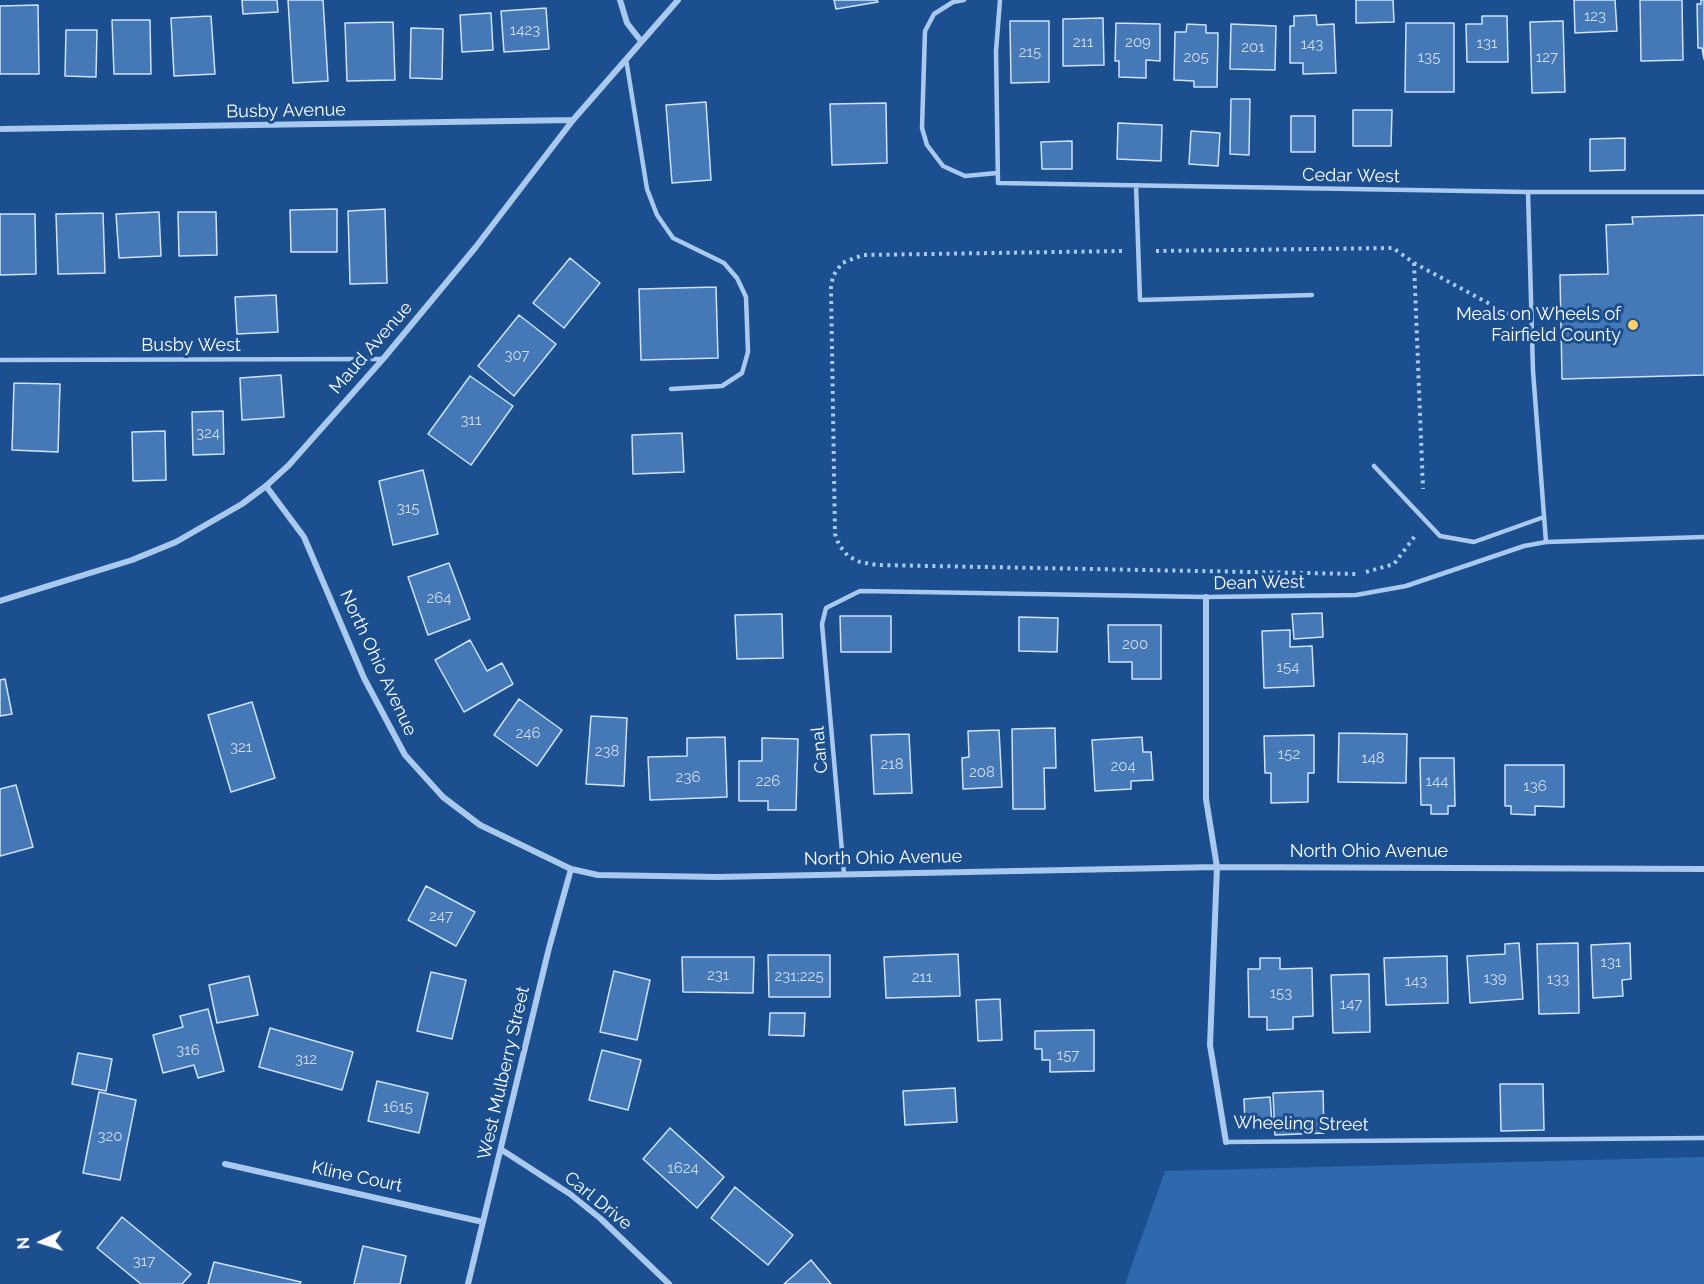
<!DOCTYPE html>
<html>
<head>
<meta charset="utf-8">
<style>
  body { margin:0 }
  #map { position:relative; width:1704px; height:1284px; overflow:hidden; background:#1b4f8f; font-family:Raleway,sans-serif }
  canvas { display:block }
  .north { position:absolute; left:12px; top:1212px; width:60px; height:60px; -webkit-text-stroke:4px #1b4f8f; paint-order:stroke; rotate:266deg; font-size:16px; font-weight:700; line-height:24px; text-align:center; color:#fff }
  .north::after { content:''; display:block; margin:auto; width:21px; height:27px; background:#fff; clip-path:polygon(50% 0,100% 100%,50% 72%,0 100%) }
</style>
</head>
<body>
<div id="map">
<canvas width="1704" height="1284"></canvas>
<div class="north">N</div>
</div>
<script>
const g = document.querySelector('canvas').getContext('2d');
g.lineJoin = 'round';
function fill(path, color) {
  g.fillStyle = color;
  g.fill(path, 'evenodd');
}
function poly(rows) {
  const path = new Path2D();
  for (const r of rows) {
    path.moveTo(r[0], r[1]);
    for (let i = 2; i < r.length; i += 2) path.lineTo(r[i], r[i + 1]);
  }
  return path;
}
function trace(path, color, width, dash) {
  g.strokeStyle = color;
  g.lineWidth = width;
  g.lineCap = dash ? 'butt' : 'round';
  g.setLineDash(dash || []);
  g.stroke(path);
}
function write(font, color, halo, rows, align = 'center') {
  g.font = font + ' Raleway,sans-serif';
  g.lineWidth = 6;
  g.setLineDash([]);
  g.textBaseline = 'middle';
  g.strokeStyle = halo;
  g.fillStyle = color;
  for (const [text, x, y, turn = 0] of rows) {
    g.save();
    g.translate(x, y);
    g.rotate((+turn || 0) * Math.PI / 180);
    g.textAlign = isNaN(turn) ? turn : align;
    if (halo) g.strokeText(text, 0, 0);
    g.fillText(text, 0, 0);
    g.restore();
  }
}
const green = poly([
  [1704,1157,1704,1284,1125,1284,1165,1171]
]);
const building = poly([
  [242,0,277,0,278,12,243,14,242,0],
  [288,0,323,0,328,81,293,83,288,0],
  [834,0,877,0,878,2,836,9,834,0],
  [1356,0,1393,0,1394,22,1356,23,1356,0],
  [1574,0,1615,0,1617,31,1575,33,1574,0],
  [1640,0,1682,0,1683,60,1641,61,1640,0],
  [1701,0,1704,0,1704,59,1702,48,1698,48,1697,4,1701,4,1701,0],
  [38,5,39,74,0,74,0,6,38,5],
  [546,8,549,49,504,52,501,11,546,8],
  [491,13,493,50,462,52,460,15,491,13],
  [1316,15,1317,25,1334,24,1336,73,1303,74,1303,63,1290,63,1290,26,1294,26,1294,16,1316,15],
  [211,16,215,74,174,76,171,18,211,16],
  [1482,16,1507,16,1508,62,1467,62,1466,24,1482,24,1482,16],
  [1103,18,1104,65,1063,66,1063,19,1103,18],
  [112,20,150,20,151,74,114,74,112,20],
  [1010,21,1049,21,1049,82,1011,83,1010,21],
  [1563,21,1565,92,1532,93,1530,22,1563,21],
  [393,22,395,80,347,81,345,23,393,22],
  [1116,23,1160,24,1160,61,1146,60,1146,78,1119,77,1119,61,1115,61,1116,23],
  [1406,23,1454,23,1454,92,1405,92,1406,23],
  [1187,24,1206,25,1206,33,1218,33,1217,87,1194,87,1194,81,1174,80,1175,32,1186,32,1187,24],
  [1231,24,1276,26,1275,70,1230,69,1231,24],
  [411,28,443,29,442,79,410,78,411,28],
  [66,30,97,30,96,77,65,76,66,30],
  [1231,99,1250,99,1249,155,1230,154,1231,99],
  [706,102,711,180,672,183,666,105,706,102],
  [886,103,887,163,832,165,830,104,886,103],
  [1353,110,1392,110,1391,146,1353,146,1353,110],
  [1291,116,1315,116,1315,152,1291,152,1291,116],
  [1118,123,1162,125,1161,161,1117,159,1118,123],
  [1191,131,1220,133,1218,166,1189,164,1191,131],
  [1625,138,1625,170,1590,171,1590,139,1625,138],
  [1072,141,1072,169,1042,169,1041,142,1072,141],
  [337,209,337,252,291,252,290,210,337,209],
  [385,209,387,283,350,284,348,211,385,209],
  [159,212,161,256,119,258,116,214,159,212],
  [178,212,216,212,217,255,179,256,178,212],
  [103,213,105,273,58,274,56,214,103,213],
  [0,214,35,214,36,274,0,275,0,214],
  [1704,215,1704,375,1562,379,1560,275,1608,274,1606,225,1633,224,1632,217,1704,215],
  [570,258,600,283,564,328,533,303,570,258],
  [716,287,718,358,641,360,639,289,716,287],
  [276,295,278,332,237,334,235,297,276,295],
  [519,315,556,344,514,396,478,366,519,315],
  [281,375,284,417,242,420,240,378,281,375],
  [470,376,513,406,471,465,428,434,470,376],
  [14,383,60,384,58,452,12,450,14,383],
  [223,411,224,454,193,455,192,412,223,411],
  [165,431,166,480,133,481,132,432,165,431],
  [682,433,684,472,633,474,632,435,682,433],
  [423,470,438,534,393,545,379,481,423,470],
  [449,563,470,619,428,635,408,577,449,563],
  [1322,613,1323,637,1294,639,1292,614,1322,613],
  [782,614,783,658,737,659,735,615,782,614],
  [840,616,891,616,891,652,841,652,840,616],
  [1019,617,1058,618,1057,652,1019,651,1019,617],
  [1108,625,1161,625,1161,679,1132,679,1132,662,1109,662,1108,625],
  [1290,630,1290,647,1312,646,1314,686,1264,688,1262,631,1290,630],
  [470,640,487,671,502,663,513,684,464,712,435,660,470,640],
  [5,679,12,714,0,716,0,680,5,679],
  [519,699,562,730,537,766,494,735,519,699],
  [252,702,275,778,231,792,208,715,252,702],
  [591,716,627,718,624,786,586,784,591,716],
  [1055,728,1056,768,1044,768,1045,809,1013,809,1012,729,1055,728],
  [999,730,1002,787,963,789,962,758,969,757,968,731,999,730],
  [1339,733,1407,734,1406,783,1338,782,1339,733],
  [909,734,912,793,874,794,871,735,909,734],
  [1314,735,1314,773,1308,773,1308,802,1271,803,1271,773,1265,773,1264,736,1314,735],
  [725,737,727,797,650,800,648,757,687,756,687,738,725,737],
  [1142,737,1143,752,1151,752,1153,780,1131,781,1131,789,1095,791,1092,740,1142,737],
  [762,738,798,739,796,810,768,810,768,801,739,801,739,761,762,761,762,738],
  [1420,758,1454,758,1455,806,1448,806,1448,814,1431,814,1431,805,1421,805,1420,758],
  [1505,765,1564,765,1564,807,1535,806,1535,815,1511,814,1511,806,1505,806,1505,765],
  [16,785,33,847,0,856,0,789,16,785],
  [426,886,475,912,456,946,408,920,426,886],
  [1519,943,1523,999,1470,1003,1467,956,1505,954,1505,944,1519,943],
  [1578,943,1579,1013,1539,1014,1537,944,1578,943],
  [1630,943,1631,979,1622,980,1623,996,1593,998,1591,945,1630,943],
  [958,954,960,996,886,998,884,957,958,954],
  [768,955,830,955,830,997,769,997,768,955],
  [1447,956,1448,1003,1386,1005,1384,958,1447,956],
  [682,957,754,957,753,993,683,992,682,957],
  [1260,958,1280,958,1280,969,1312,968,1313,1016,1293,1017,1293,1029,1267,1030,1267,1017,1249,1017,1248,969,1260,969,1260,958],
  [614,971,650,980,637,1040,600,1032,614,971],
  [431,972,466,980,452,1039,417,1031,431,972],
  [1369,974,1370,1032,1333,1033,1331,975,1369,974],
  [249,976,258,1015,217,1023,209,985,249,976],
  [1000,999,1002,1040,978,1041,976,1000,1000,999],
  [208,1009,224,1071,198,1078,194,1065,163,1073,153,1035,183,1027,180,1016,208,1009],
  [770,1013,805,1013,804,1036,769,1035,770,1013],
  [270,1028,353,1052,342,1090,259,1067,270,1028],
  [1094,1030,1094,1071,1050,1072,1050,1060,1042,1060,1042,1049,1035,1049,1035,1031,1094,1030],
  [602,1050,641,1060,628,1110,589,1100,602,1050],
  [78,1053,112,1059,106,1091,72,1084,78,1053],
  [377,1081,428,1093,419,1133,368,1121,377,1081],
  [1500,1084,1543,1084,1544,1130,1501,1131,1500,1084],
  [955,1088,957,1122,905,1125,903,1091,955,1088],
  [1323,1091,1324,1133,1275,1135,1273,1093,1323,1091],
  [99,1092,136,1100,120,1180,83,1173,99,1092],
  [1270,1097,1272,1124,1245,1125,1244,1099,1270,1097],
  [670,1128,724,1177,697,1208,643,1159,670,1128],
  [735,1187,793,1235,768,1265,711,1218,735,1187],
  [122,1217,191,1274,182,1284,141,1284,97,1248,122,1217],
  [363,1246,406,1256,400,1284,354,1284,363,1246],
  [811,1260,831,1284,784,1284,811,1260],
  [214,1262,301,1282,300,1284,208,1284,214,1262]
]);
const path = poly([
  [1122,251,863,255,842,263,833,276,831,288,835,534,839,545,848,556,860,562,877,565,1358,574],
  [1156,251,1393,248,1414,263,1514,317],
  [1414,263,1423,489],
  [1366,572,1394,564,1415,536]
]);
const lane = poly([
  [964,0,953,2,934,14,925,31,922,128,927,145,943,166,965,176,997,173],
  [1000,0,996,51,998,183,1528,192,1704,192],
  [626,59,647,189,657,215,673,238,724,263,737,278,746,297,748,352,742,373,722,386,671,389],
  [1136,185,1140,300,1312,295],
  [1528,192,1533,371,1546,542],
  [0,360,383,359],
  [1374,466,1440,536,1474,542,1544,517],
  [844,874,822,624,826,608,860,591,1206,597,1356,595,1406,586,1524,546,1546,542,1704,537],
  [1226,1142,1704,1138]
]);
const street = poly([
  [620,0,627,23,641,41],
  [0,129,573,120],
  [266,486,304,537,364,678,405,755,443,797,480,825,571,869,598,875,718,877,1217,867,1704,869],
  [1206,597,1206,799,1217,867,1210,1045,1226,1142],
  [0,601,132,560,176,542,242,504,266,486,289,465,383,359,475,248,573,120,678,0],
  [502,1150,570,1194,601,1219,669,1284],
  [225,1164,483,1222],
  [468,1284,549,948,571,869]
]);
const markers = [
  [1633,325,6,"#ffd166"]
];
const numberNames = [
  ["123",1595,16],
  ["1423",525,30],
  ["211",1083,42],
  ["209",1138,42],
  ["131",1487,43],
  ["143",1312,44],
  ["201",1253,47],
  ["215",1030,52],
  ["205",1196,57],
  ["135",1429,57],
  ["127",1547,57],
  ["307",517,355],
  ["311",471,420],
  ["324",208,433],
  ["315",408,508],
  ["264",439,598],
  ["200",1135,644],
  ["154",1288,667],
  ["246",528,733],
  ["321",241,747],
  ["238",607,751],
  ["152",1289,754],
  ["148",1373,758],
  ["218",892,764],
  ["204",1123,766],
  ["208",982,772],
  ["236",688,777],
  ["226",768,781],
  ["144",1437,781],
  ["136",1535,786],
  ["247",441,916],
  ["131",1611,962],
  ["231",718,975],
  ["231;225",799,976],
  ["211",922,977],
  ["139",1495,978],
  ["133",1558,979],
  ["143",1416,981],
  ["153",1281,993],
  ["147",1351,1004],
  ["316",188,1050],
  ["157",1068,1055],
  ["312",306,1059],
  ["1615",398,1107],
  ["320",110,1136],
  ["1624",683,1168],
  ["317",144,1261]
];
const streetNames = [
  ["Busby Avenue",286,111,-1],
  ["Cedar West",1351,176,1],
  ["Busby West",191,346],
  ["Maud Avenue",371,348,-49],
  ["Dean West",1259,583,-1],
  ["North Ohio Avenue",378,663,65],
  ["Canal",820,750,-95],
  ["North Ohio Avenue",1369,852],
  ["North Ohio Avenue",883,858,-1],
  ["West Mulberry Street",504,1073,-77],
  ["Wheeling Street",1301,1124,1],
  ["Kline Court",357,1177,12],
  ["Carl Drive",598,1201,39]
];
const poiNames = [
  ["Meals on Wheels of",1621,315],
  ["Fairfield County",1621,336]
];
fill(green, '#2e69ad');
fill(building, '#4478b7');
trace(building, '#cfe3fa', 1.5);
trace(path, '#a9c9ee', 4, [3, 4.5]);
trace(lane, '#a9c9ee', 4.5);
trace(street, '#a9c9ee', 6);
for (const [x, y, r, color] of markers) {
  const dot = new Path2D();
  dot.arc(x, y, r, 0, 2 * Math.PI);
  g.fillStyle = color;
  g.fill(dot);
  trace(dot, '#1b4f8f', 2);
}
write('15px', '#d0dded', null, numberNames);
write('18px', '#fff', '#1b4f8f', streetNames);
write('18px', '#fff', '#1b4f8f', poiNames, 'right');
</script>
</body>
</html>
